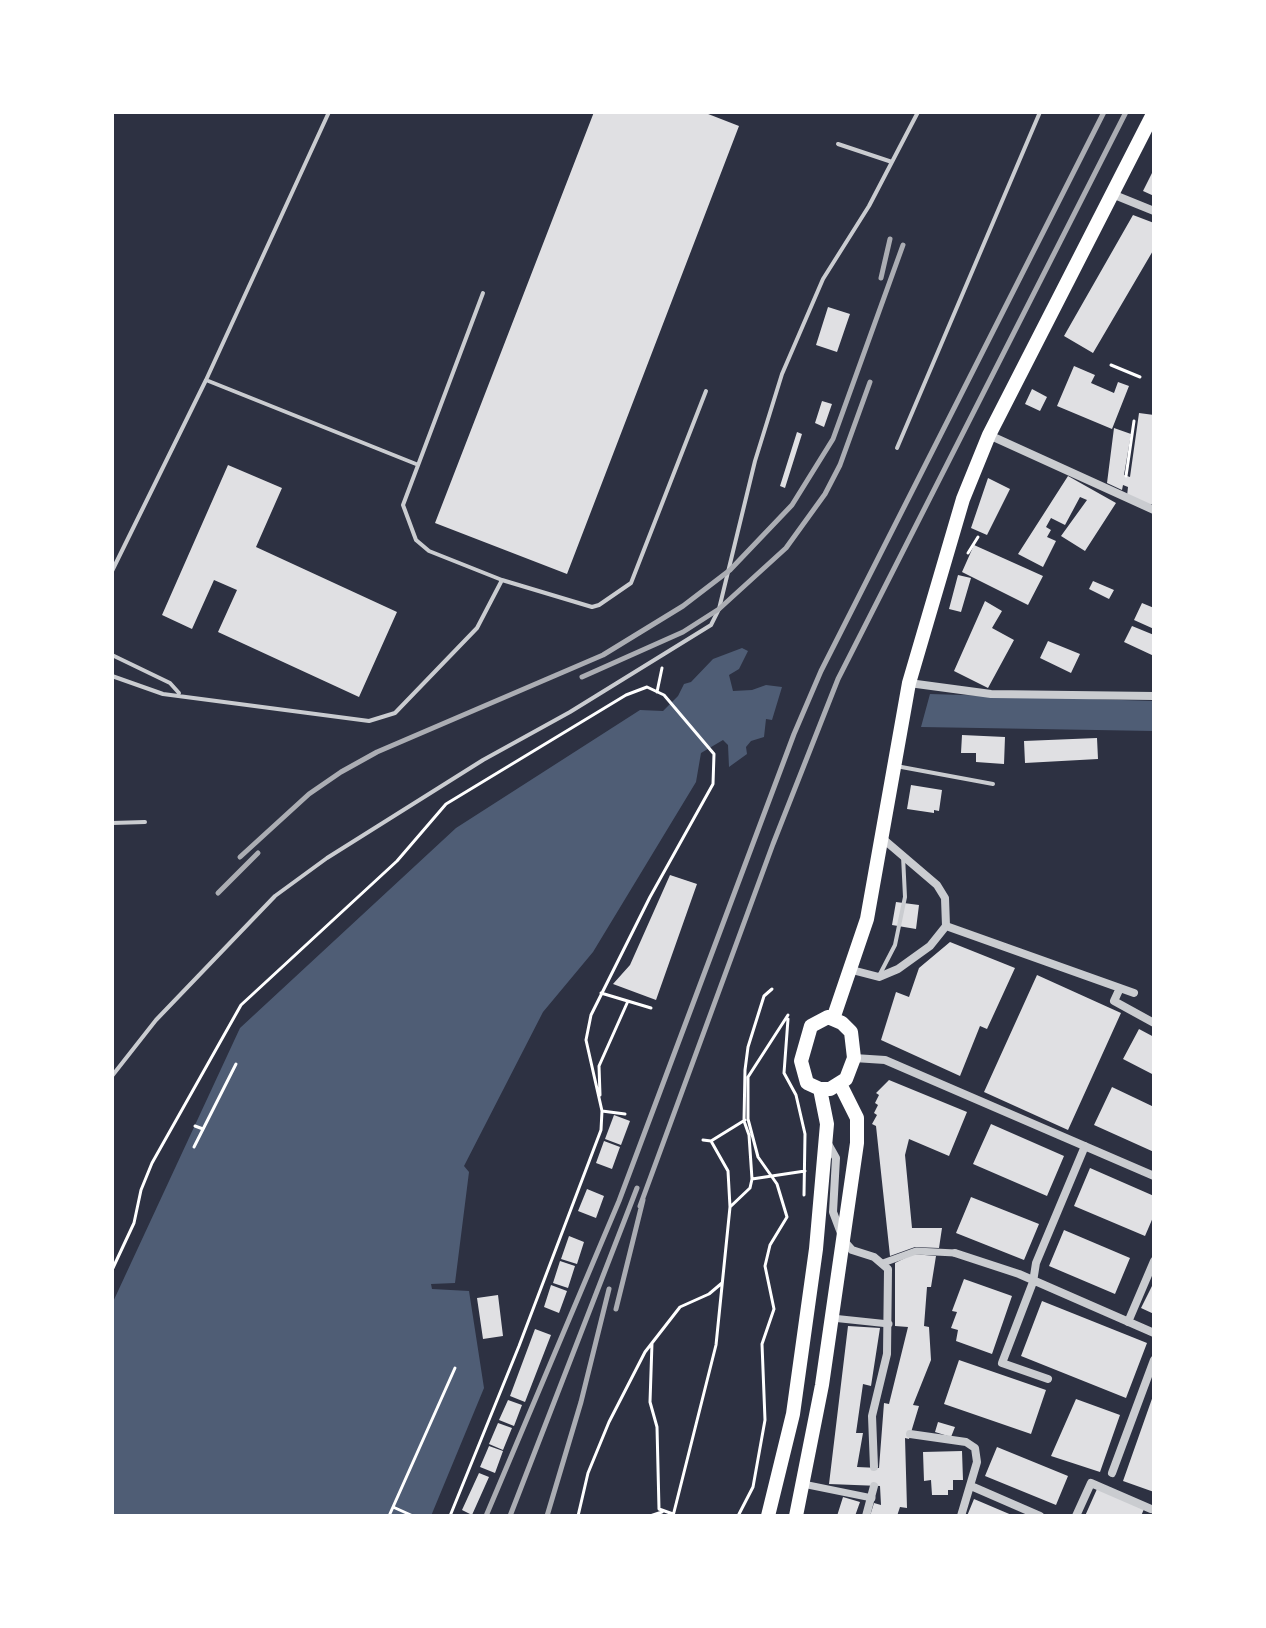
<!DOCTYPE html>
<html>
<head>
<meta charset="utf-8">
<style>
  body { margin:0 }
  #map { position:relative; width:1266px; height:1628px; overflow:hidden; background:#2d3142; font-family:Bitter,serif }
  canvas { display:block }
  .frame { position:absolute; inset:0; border:114px solid #fff; pointer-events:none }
</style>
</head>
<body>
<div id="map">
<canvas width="1266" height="1628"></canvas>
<div class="frame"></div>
</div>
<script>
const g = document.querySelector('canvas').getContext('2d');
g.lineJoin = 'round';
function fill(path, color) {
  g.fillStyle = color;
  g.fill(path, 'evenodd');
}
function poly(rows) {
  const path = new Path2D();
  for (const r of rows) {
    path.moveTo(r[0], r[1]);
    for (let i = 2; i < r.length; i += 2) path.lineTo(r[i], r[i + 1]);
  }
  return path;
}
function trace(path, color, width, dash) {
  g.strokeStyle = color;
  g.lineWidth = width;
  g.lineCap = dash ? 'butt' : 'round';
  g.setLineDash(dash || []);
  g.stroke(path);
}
const water = poly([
  [742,648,748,651,739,669,729,675,733,691,752,690,766,685,782,687,772,720,766,719,764,737,751,741,746,747,747,754,729,767,728,745,723,740,701,753,696,782,593,952,543,1012,464,1166,469,1172,455,1283,431,1284,432,1289,469,1291,484,1388,431,1516,112,1516,112,1304,240,1028,456,828,640,710,663,711,678,696,684,684,691,682,713,659],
  [930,694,1154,701,1154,731,921,727]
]);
const building = poly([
  [594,112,703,112,739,126,567,574,435,523],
  [1154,169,1154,196,1143,191],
  [1133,215,1154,223,1154,249,1093,353,1064,336],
  [828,307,850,314,837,352,816,345],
  [1074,366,1095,375,1091,383,1114,393,1118,382,1129,386,1112,429,1057,406],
  [1032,389,1047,397,1040,411,1025,404],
  [822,401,832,404,824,427,815,423],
  [1139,413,1154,415,1154,504,1144,504,1127,496,1128,487,1123,485,1122,490,1107,483,1114,428,1131,434,1124,475,1130,477],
  [797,432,802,434,785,488,780,486],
  [228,465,282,488,256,547,397,612,359,697,218,632,237,590,214,580,192,629,162,615],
  [1068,476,1116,503,1085,551,1061,536,1087,500,1080,497,1065,525,1051,518,1046,527,1051,530,1047,537,1056,541,1043,567,1018,554],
  [988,478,1010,489,987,535,971,528],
  [974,545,1043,576,1028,605,962,572],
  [958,575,971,578,961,612,949,609],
  [1093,581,1114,590,1109,599,1089,589],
  [985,601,1002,611,992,628,1014,640,988,688,954,671],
  [1142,603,1154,608,1154,629,1134,620],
  [1132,626,1154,635,1154,656,1124,642],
  [1048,641,1080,654,1071,673,1040,658],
  [962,735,1005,737,1004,764,976,762,976,753,961,753],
  [1097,738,1098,759,1025,763,1024,741],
  [911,785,942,790,939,811,934,810,934,813,907,809],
  [670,875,697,884,656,1000,613,984,630,965],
  [896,902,919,905,916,929,892,925],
  [950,942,1015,968,987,1029,980,1026,960,1076,881,1040,896,992,909,997,919,968],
  [1037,975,1121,1013,1068,1130,984,1092],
  [1139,1029,1154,1037,1154,1075,1123,1059],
  [889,1080,967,1112,949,1156,909,1139,905,1155,912,1228,942,1228,939,1248,915,1247,890,1256,876,1126,872,1124,877,1115,874,1113,878,1105,875,1103,879,1095,876,1093],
  [1112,1087,1154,1107,1154,1152,1094,1125],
  [614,1115,630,1121,621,1145,605,1139],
  [991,1124,1064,1156,1047,1196,973,1164],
  [604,1141,620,1147,612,1169,596,1163],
  [1090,1168,1154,1196,1154,1215,1145,1236,1074,1206],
  [587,1189,604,1196,596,1218,578,1211],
  [971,1197,1039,1224,1024,1260,956,1233],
  [1064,1230,1130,1258,1115,1294,1049,1266],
  [569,1236,584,1242,577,1264,561,1259],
  [913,1254,936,1256,931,1287,927,1287,924,1326,929,1327,931,1360,913,1405,919,1406,909,1439,905,1438,907,1508,900,1507,897,1516,870,1516,874,1503,881,1505,880,1486,829,1484,848,1326,880,1328,871,1386,863,1384,856,1433,863,1433,857,1467,879,1468,884,1403,889,1404,908,1327,895,1326,895,1263],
  [560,1261,575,1266,568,1288,553,1283],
  [964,1279,1012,1296,992,1354,956,1341,958,1330,951,1328,957,1312,952,1311],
  [1154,1282,1154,1314,1141,1308],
  [551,1285,567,1291,559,1313,544,1307],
  [498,1295,503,1336,483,1339,477,1298],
  [1042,1301,1147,1343,1126,1398,1021,1356],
  [535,1329,551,1335,525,1402,510,1396],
  [959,1360,1046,1390,1031,1434,944,1404],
  [1154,1393,1154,1492,1123,1481],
  [1076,1399,1120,1415,1100,1472,1051,1456],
  [508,1400,522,1405,514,1426,499,1420],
  [938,1422,955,1427,951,1437,935,1432],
  [498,1423,512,1428,503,1450,489,1444],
  [489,1446,503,1451,495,1473,480,1467],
  [997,1447,1068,1476,1056,1505,985,1476],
  [962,1451,963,1480,953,1480,953,1490,948,1490,948,1495,932,1495,931,1480,924,1481,923,1452],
  [479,1473,489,1477,472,1515,462,1510],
  [1097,1489,1144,1509,1141,1516,1085,1516],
  [843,1497,860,1502,855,1516,837,1516],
  [974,1499,1014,1516,967,1516]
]);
const path = poly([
  [1111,365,1140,377],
  [1126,476,1134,421],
  [968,553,978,537],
  [657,692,662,668],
  [601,993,651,1008],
  [788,1019,784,1073,796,1095,805,1134,804,1195],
  [600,1095,599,1066,628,1001],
  [602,1111,625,1114],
  [195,1126,203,1129],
  [711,1141,745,1120],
  [194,1147,236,1064],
  [752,1179,805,1171],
  [730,1207,750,1188,752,1179,749,1135,744,1121,745,1070,748,1047,764,996,772,989],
  [112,1270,134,1223,141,1190,152,1163,241,1005,397,861,446,804,626,695,647,687,664,695,714,754,713,784,650,897,591,1015,586,1040,602,1111,601,1130,519,1346,450,1516],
  [652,1343,650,1402,657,1427,659,1509,673,1514],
  [393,1507,413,1516],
  [389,1516,455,1368],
  [578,1516,588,1473,609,1422,645,1352,680,1307,709,1294,722,1283],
  [650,1516,662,1512],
  [673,1516,716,1345,730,1207,728,1171,711,1141,703,1140],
  [738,1516,753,1487,765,1420,762,1344,774,1309,765,1266,770,1245,787,1217,777,1184,758,1157,748,1119,748,1077,788,1015]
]);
const service = poly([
  [838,144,892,162],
  [483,293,403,505,416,540,429,551,502,580,592,607,599,605,631,583,706,391],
  [206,380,416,464],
  [897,448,1040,112],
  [112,571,206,380,329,112],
  [112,655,170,683,179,693],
  [112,676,163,694,369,721,395,713,477,628,502,580],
  [896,766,993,784],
  [112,823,145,822],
  [880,974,895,945,905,897,903,856],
  [112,1076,156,1020,275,896,327,858,483,760,570,712,711,625,719,609,755,461,782,374,823,279,869,206,918,112]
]);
const pedestrian = poly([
  [883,1263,916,1251,955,1253],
  [832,1318,889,1324],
  [803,1484,872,1498]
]);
const minor = poly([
  [1112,194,1154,211],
  [989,435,1154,510],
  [909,683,991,694,1154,696],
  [946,926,1120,988,1114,1001,1154,1023],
  [852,970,879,977,898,969,930,946,946,926,945,898,937,885,882,838],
  [1120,988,1134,993],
  [854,1058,885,1060,1154,1176],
  [827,1142,836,1158,833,1212,844,1241,852,1250,874,1257,888,1269,887,1354,872,1416,874,1467],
  [955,1253,1019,1274,1154,1333],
  [1128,1322,1154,1261],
  [1048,1379,1002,1363,1033,1282,1036,1263,1085,1146],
  [910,1434,966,1442,975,1448,977,1462,961,1516],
  [1112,1473,1154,1360],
  [971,1486,1040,1516],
  [866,1516,874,1486],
  [1076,1516,1091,1483,1151,1509]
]);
const primary = poly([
  [828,1017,842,1023,851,1032,854,1058,846,1079,830,1089,820,1089,807,1083,801,1061,811,1026,828,1017],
  [833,1019,867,919,909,683,963,499,989,435,1154,112],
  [768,1516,793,1414,816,1249,827,1124,820,1089],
  [796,1516,822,1385,857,1143,857,1118,840,1084]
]);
const rail = poly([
  [881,278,890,239],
  [582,677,683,632,719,609,786,548,825,494,840,465,870,382],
  [240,857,309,794,341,772,377,752,603,655,683,606,730,570,792,505,833,439,903,245],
  [218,893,258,853],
  [640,1206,773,844,838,679,1126,112],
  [616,1309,643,1200],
  [486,1516,619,1201,794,734,821,671,1104,112],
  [510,1516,637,1188],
  [547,1516,581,1402,609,1289]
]);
fill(water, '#4f5d75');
fill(building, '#e0e0e3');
trace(path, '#fff', 3);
trace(service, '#caccd0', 4);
trace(pedestrian, '#caccd0', 7);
trace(minor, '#caccd0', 8);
trace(primary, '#fff', 14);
trace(rail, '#abadb3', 5);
</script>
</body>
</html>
